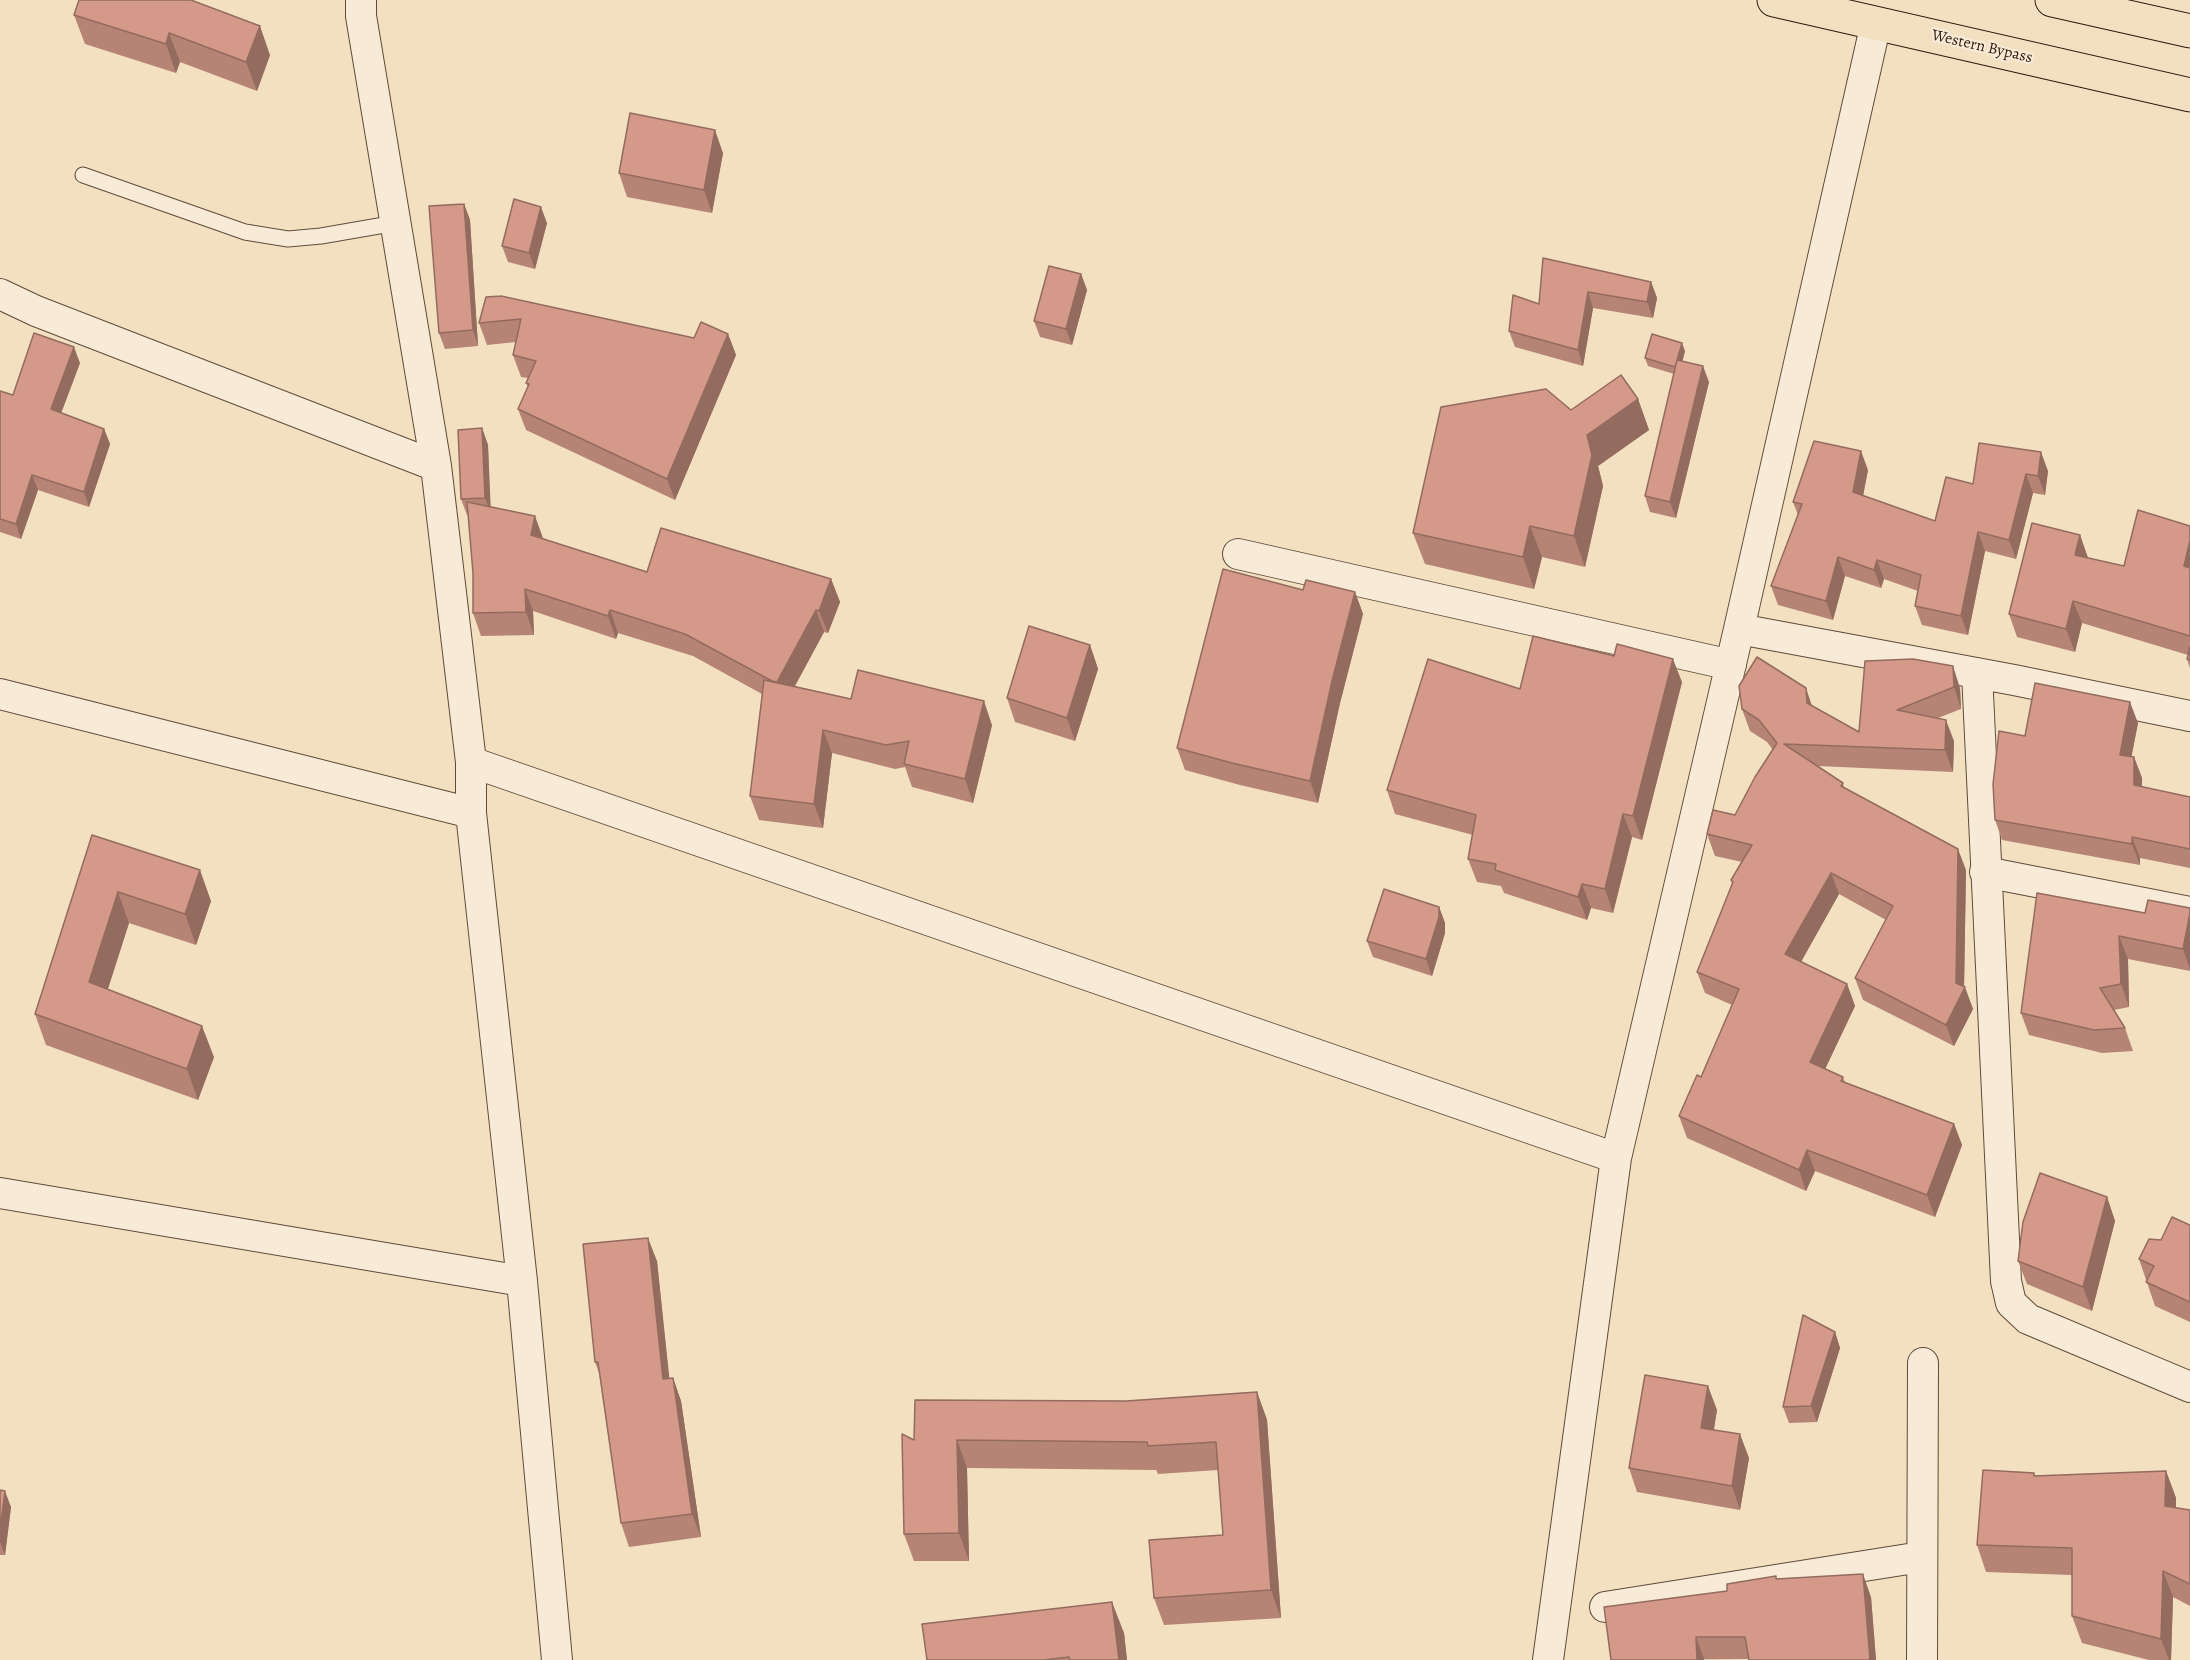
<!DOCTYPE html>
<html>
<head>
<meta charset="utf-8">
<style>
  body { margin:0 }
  canvas { display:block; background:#f2e0c1 }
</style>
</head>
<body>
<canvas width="2190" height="1660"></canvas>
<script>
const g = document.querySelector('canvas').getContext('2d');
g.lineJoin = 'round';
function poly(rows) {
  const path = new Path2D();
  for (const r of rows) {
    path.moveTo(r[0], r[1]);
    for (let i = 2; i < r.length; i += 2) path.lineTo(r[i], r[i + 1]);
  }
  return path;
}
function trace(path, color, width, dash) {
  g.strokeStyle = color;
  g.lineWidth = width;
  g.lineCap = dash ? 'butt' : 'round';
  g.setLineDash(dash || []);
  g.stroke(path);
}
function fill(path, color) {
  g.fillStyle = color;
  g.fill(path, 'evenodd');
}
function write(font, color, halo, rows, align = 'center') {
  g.font = font + ' Alegreya,serif';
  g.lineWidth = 4.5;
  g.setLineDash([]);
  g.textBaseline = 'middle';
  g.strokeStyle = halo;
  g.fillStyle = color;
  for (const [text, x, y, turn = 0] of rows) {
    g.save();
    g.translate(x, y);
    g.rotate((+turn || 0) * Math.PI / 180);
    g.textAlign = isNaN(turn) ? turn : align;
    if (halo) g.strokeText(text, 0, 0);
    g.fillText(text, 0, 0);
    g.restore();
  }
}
const service = poly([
  [83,175,245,232,288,239,321,236,396,223]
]);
const minor = poly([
  [361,0,361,16,436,466,471,762,471,813,522,1281,557,1660],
  [0,294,36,311,436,466],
  [1238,554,1731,665],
  [1739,629,2014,680,2190,716],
  [1977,673,2006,1281,2011,1303,2028,1319,2190,1387],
  [0,694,471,813],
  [471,762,1616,1158],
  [1985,872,2190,912],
  [0,1193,522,1281],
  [1605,1607,1921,1557],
  [1548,1660,1616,1158,1739,629,1876,23],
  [1922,1660,1923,1363]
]);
const primary = poly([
  [1774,0,2190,95],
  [2052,0,2190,31]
]);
const wall = poly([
  [79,0,270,55,257,91,180,62,176,73,85,44,74,15],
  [723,153,712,213,627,197,619,173],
  [464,204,470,220,478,346,445,349,439,333],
  [547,223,535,269,508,262,502,246],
  [1543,258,1651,282,1657,298,1653,318,1593,308,1583,366,1515,347,1509,331,1539,304],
  [1081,274,1087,290,1072,345,1040,337,1034,321],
  [486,297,694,338,728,334,736,355,675,500,526,430,518,409,528,387,526,383,528,378,521,377,513,355,516,342,487,345,479,323],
  [1685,351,1682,362,1709,382,1676,518,1650,512,1645,496,1674,374,1648,366,1645,358],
  [80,363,61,413,104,429,110,444,89,507,38,490,21,539,0,532,0,391,13,395],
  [1638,399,1649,430,1598,466,1603,486,1585,567,1542,557,1534,589,1425,564,1413,533,1571,410],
  [482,428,488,445,490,507,543,539,647,572,831,579,840,602,828,633,824,632,795,686,851,699,992,725,973,803,912,787,905,767,895,769,832,753,823,828,759,820,750,796,762,694,693,656,618,633,616,639,533,611,534,635,481,636,473,613,473,573,468,515,467,515,461,499],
  [1868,470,1863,496,1935,521,1973,484,2048,471,2045,495,2033,493,2016,559,1985,551,1968,635,1922,625,1915,606,1918,591,1884,579,1881,588,1845,576,1833,620,1778,605,1771,586,1798,515,1793,502],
  [2190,526,2190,668,2187,659,2188,655,2082,623,2075,652,2017,637,2009,614,2080,535,2088,558,2124,566],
  [1303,590,1355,592,1363,614,1340,703,1318,803,1240,785,1185,770,1177,748],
  [1090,645,1098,669,1075,741,1015,722,1007,698],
  [1865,661,1960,688,1961,709,1938,718,1954,741,1953,772,1818,766,1843,783,1844,788,1966,870,1964,987,1973,1009,1954,1046,1863,1000,1855,978,1886,920,1839,894,1801,962,1847,984,1855,1006,1825,1069,1843,1077,1845,1082,1954,1124,1962,1145,1935,1217,1815,1171,1806,1191,1687,1138,1679,1116,1701,1077,1732,1005,1705,993,1697,972,1732,884,1731,880,1742,862,1715,856,1707,834,1735,815,1773,750,1767,742,1750,731,1742,709,1812,706,1859,732],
  [1682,682,1642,840,1632,837,1613,913,1591,908,1587,920,1504,893,1501,886,1477,882,1468,859,1473,835,1395,814,1387,790,1520,689],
  [2138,723,2131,757,2134,757,2142,778,2142,787,2190,797,2190,868,2140,858,2140,865,2002,840,1995,820,2025,736],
  [92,835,211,901,196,945,129,923,108,989,214,1057,198,1100,46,1045,35,1014],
  [1439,907,1445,923,1445,933,1432,976,1373,957,1367,941],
  [2190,908,2190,971,2128,959,2129,1007,2114,1010,2125,1028,2133,1051,2102,1053,2029,1035,2021,1013,2145,913],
  [2107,1197,2115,1221,2092,1311,2027,1284,2018,1261],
  [2190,1225,2190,1322,2155,1306,2139,1259,2161,1240],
  [657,1261,669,1378,673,1378,681,1401,701,1537,629,1547,621,1523,599,1373,595,1362],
  [1835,1332,1840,1348,1817,1422,1789,1423,1783,1407],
  [1257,1392,1267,1420,1281,1618,1164,1625,1154,1598,1223,1535,1218,1470,1158,1474,1156,1470,967,1468,969,1561,914,1561,904,1534,914,1440,1126,1401],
  [1717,1410,1714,1430,1749,1458,1740,1510,1637,1492,1629,1468],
  [2166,1471,2176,1498,2176,1508,2190,1510,2190,1606,2173,1597,2171,1660,2149,1660,2082,1643,2072,1616,2072,1575,1986,1572,1977,1545,2036,1476],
  [0,1490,11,1507,5,1555,0,1555],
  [1776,1576,1777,1579,1871,1597,1876,1660,1749,1660,1749,1659,1611,1660,1727,1591],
  [1124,1633,1127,1660,927,1660]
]);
const shadedWall = poly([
  [260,26,270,55,257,91,246,62],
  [169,33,180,62,176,73,166,44],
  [715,130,723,153,712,213,704,190],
  [464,204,470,220,478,346,473,330],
  [541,207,547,223,535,269,529,253],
  [1081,274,1087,290,1072,345,1066,329],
  [1651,282,1657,298,1653,318,1647,302],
  [1588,292,1593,308,1583,366,1578,350],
  [728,334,736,355,675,500,667,479],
  [1682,343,1685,351,1679,375,1676,367],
  [74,347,80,363,57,424,51,409],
  [1703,366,1709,382,1676,518,1670,502],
  [1638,399,1649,430,1598,466,1603,486,1585,567,1574,536,1587,435],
  [482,428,488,445,491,514,485,498],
  [104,429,110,444,89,507,84,492],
  [1861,451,1868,470,1860,511,1853,492],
  [2041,452,2048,471,2045,495,2038,476],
  [2026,474,2033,493,2016,559,2009,540],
  [32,475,38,490,21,539,16,524],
  [535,516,543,538,531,535],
  [1530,526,1542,557,1534,589,1523,557],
  [1978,532,1985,551,1968,635,1961,616],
  [2080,535,2088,558,2075,555],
  [2190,540,2190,582,2184,566],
  [1838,557,1845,576,1833,620,1826,601],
  [1877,560,1884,579,1881,588,1874,570],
  [831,579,840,602,828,633,819,611],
  [525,589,533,611,534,635,526,612],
  [1355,592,1363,614,1340,703,1318,803,1310,781,1332,681],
  [2073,601,2082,623,2075,652,2066,629],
  [610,610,618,633,616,639,608,616],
  [816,610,824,632,784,706,776,683],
  [1090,645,1098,669,1075,741,1067,718],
  [1673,659,1682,682,1642,840,1633,816],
  [1953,666,1960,688,1961,709,1954,687],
  [1806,688,1813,709,1807,703],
  [984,701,992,725,973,803,965,779],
  [2130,702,2138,723,2128,775,2120,755],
  [1946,720,1954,741,1953,772,1945,750],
  [823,730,832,753,823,828,814,804],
  [2134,757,2142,778,2141,806,2134,785],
  [1623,814,1632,837,1613,913,1605,889],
  [2132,837,2140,858,2140,865,2132,844],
  [1958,849,1966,870,1964,990,1965,987,1973,1009,1954,1046,1946,1025,1956,983],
  [200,870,211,901,196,945,185,914],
  [1831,873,1839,894,1793,976,1785,954],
  [1582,884,1591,908,1587,920,1578,897],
  [118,892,129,923,100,1013,89,982],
  [1439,907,1445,923,1445,933,1432,976,1426,959],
  [2190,913,2190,969,2183,949],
  [2119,936,2128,959,2129,1007,2121,984],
  [1847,984,1855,1006,1818,1084,1810,1062],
  [202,1026,214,1057,198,1100,187,1069],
  [1954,1124,1962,1145,1935,1217,1927,1195],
  [1807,1150,1815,1171,1806,1191,1799,1170],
  [2107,1197,2115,1221,2092,1311,2083,1287],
  [648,1238,657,1261,672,1403,663,1379],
  [1835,1332,1840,1348,1817,1422,1811,1406],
  [673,1378,681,1401,701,1537,692,1514],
  [1708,1386,1717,1410,1710,1451,1701,1428],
  [1257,1392,1267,1420,1281,1618,1271,1590],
  [1740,1434,1749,1458,1740,1510,1732,1486],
  [957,1440,967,1468,969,1561,959,1533],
  [2166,1471,2176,1498,2175,1533,2165,1506],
  [5,1491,11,1507,5,1555,0,1542,0,1532],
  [2163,1571,2173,1597,2171,1660,2169,1660,2161,1639],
  [1863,1574,1871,1597,1876,1660,1870,1660],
  [1112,1602,1124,1633,1127,1660,1119,1660],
  [1696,1637,1704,1659,1704,1660,1697,1660]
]);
const building = poly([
  [79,0,191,0,260,26,246,62,169,33,166,44,74,15,79,0],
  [630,113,715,130,704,190,619,173,630,113],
  [514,199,541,207,529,253,502,246,514,199],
  [464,204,473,330,439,333,429,206,464,204],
  [1543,258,1651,282,1647,302,1588,292,1578,350,1509,331,1513,295,1539,304,1543,258],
  [1049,266,1081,274,1066,329,1034,321,1049,266],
  [501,296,694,338,701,322,728,334,667,479,518,409,529,384,526,383,536,361,513,355,521,319,479,323,486,297,501,296],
  [34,333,74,347,51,409,104,429,84,492,32,475,16,524,0,519,0,391,13,395,34,333],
  [1652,334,1682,343,1675,367,1645,358,1652,334],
  [1677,360,1703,366,1670,502,1645,496,1677,360],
  [1621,375,1638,399,1587,435,1592,455,1574,536,1530,526,1523,557,1413,533,1441,407,1546,389,1571,410,1621,375],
  [482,428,485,498,461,499,458,430,482,428],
  [1814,441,1861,451,1853,492,1935,521,1946,477,1973,484,1979,443,2041,452,2038,476,2026,474,2009,540,1978,532,1961,616,1915,606,1921,575,1877,560,1874,570,1838,557,1826,601,1771,586,1802,504,1793,502,1814,441],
  [467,502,535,516,531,535,647,572,661,528,831,579,819,611,816,610,777,682,772,681,685,634,610,610,608,616,525,589,526,612,473,613,473,573,467,502],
  [2138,510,2190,526,2190,540,2184,566,2190,568,2190,636,2073,601,2066,629,2009,614,2032,523,2080,535,2075,555,2124,566,2138,510],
  [1223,569,1303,590,1306,580,1355,592,1332,681,1310,781,1232,763,1177,748,1223,569],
  [1029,626,1090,645,1067,718,1007,698,1029,626],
  [1533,636,1614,656,1617,644,1673,659,1633,816,1623,814,1605,889,1582,884,1578,897,1495,870,1496,864,1468,859,1476,815,1387,790,1428,659,1520,689,1533,636],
  [2190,646,2190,660,2187,659,2190,646],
  [1757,657,1806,688,1807,703,1859,732,1865,661,1913,659,1953,666,1954,687,1897,710,1946,720,1945,750,1784,744,1843,783,1841,786,1958,849,1956,983,1965,987,1946,1025,1855,978,1893,906,1831,873,1785,954,1847,984,1810,1062,1843,1077,1841,1081,1954,1124,1927,1195,1807,1150,1799,1170,1679,1116,1697,1075,1701,1077,1739,989,1697,972,1733,882,1731,880,1752,845,1707,834,1713,810,1735,815,1755,777,1777,743,1759,720,1742,709,1739,686,1757,657],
  [858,670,984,701,965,779,904,764,909,741,886,745,823,730,814,804,750,796,764,680,851,699,858,670],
  [2035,683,2130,702,2120,755,2134,757,2134,785,2190,797,2190,849,2132,837,2132,844,1995,820,1993,784,1999,731,2025,736,2035,683],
  [92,835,200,870,185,914,118,892,89,982,202,1026,187,1069,35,1014,92,835],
  [1384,889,1439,907,1439,917,1426,959,1367,941,1384,889],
  [2037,893,2145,913,2148,900,2190,908,2190,913,2183,949,2119,936,2121,984,2100,988,2125,1028,2094,1030,2021,1013,2037,893],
  [2040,1173,2107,1197,2083,1287,2018,1261,2023,1222,2040,1173],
  [2172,1217,2190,1225,2190,1302,2146,1282,2154,1266,2139,1259,2149,1239,2161,1240,2172,1217],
  [648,1238,663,1379,673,1378,692,1514,621,1523,598,1362,595,1362,583,1244,648,1238],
  [1803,1315,1835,1332,1811,1406,1783,1407,1803,1315],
  [1645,1375,1708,1386,1701,1428,1740,1434,1732,1486,1629,1468,1645,1375],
  [1257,1392,1271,1590,1154,1598,1149,1540,1223,1535,1216,1442,1148,1446,1147,1442,957,1440,959,1533,904,1534,902,1434,914,1440,915,1400,1126,1401,1257,1392],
  [1983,1470,2034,1473,2034,1476,2166,1471,2165,1506,2190,1510,2190,1584,2163,1571,2161,1639,2072,1616,2072,1548,1977,1545,1983,1470],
  [0,1490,5,1491,0,1532,0,1490],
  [1863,1574,1870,1660,1749,1660,1745,1637,1696,1637,1697,1660,1611,1660,1604,1607,1727,1591,1727,1584,1776,1576,1776,1579,1863,1574],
  [1112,1602,1119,1660,1070,1660,1069,1657,1044,1660,927,1660,922,1624,1112,1602]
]);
const streetNames = [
  ["Western Bypass",1982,47,13]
];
trace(service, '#604b3a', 17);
trace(minor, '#604b3a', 32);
trace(primary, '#30190d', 35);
trace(service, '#f7ebd7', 15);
trace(minor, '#f7ebd7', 30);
trace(primary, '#f2e0c1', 33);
fill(wall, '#b68475');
fill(shadedWall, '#946b5f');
fill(building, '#d49988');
trace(building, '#946b5f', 1.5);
write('16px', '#30190d', '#f7ebd7', streetNames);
</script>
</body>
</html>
